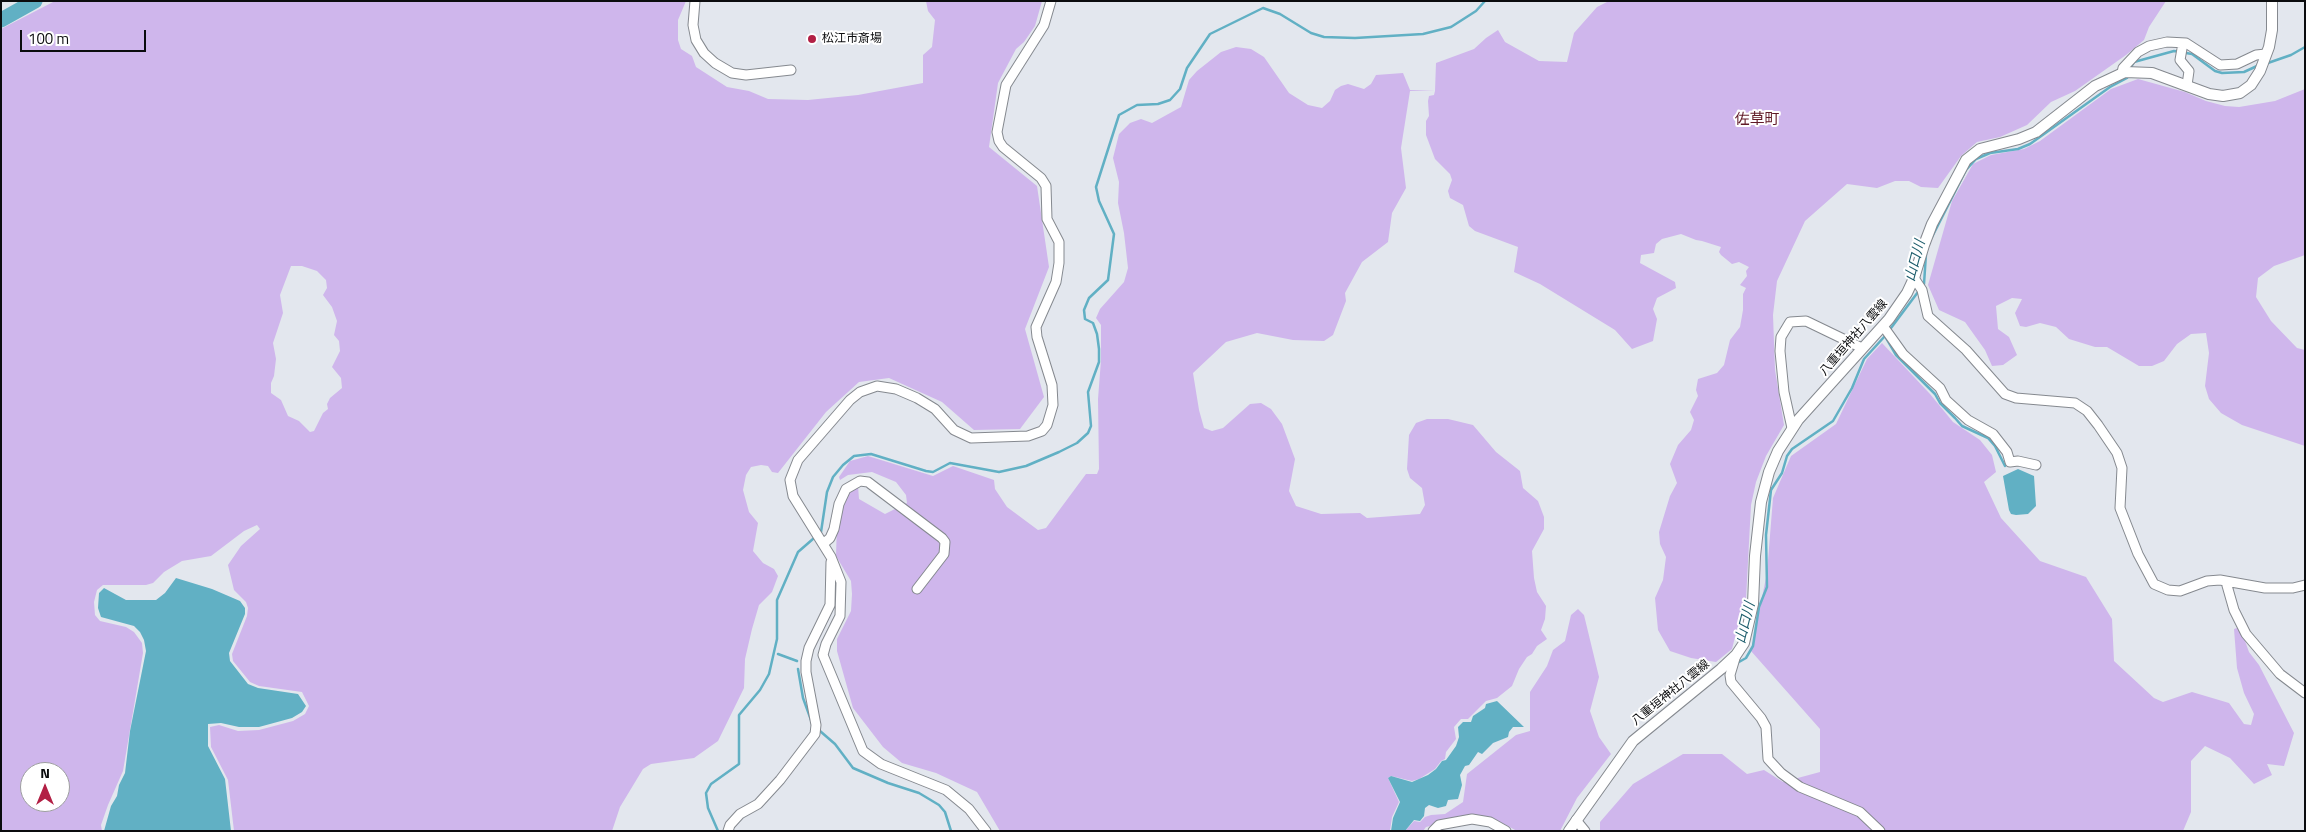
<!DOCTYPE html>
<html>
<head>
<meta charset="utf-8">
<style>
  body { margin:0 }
  #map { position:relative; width:2306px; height:832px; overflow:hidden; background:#e3e7ee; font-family:"Titillium Web",sans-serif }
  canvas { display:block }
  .frame { position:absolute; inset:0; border:2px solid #0b0c0e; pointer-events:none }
  .north { position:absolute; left:20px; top:762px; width:50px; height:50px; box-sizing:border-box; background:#fff; border:1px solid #9d9e9f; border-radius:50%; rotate:0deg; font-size:14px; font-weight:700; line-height:20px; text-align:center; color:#0b0c0e }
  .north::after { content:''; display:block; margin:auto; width:18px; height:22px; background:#b21f44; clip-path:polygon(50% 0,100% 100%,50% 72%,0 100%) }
  .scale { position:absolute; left:20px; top:30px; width:126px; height:22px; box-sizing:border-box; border:2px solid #0b0c0e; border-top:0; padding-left:6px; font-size:15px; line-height:18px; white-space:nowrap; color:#0b0c0e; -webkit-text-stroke:4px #fff; paint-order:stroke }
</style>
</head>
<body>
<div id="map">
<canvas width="2306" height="832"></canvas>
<div class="frame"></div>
<div class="north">N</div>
<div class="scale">100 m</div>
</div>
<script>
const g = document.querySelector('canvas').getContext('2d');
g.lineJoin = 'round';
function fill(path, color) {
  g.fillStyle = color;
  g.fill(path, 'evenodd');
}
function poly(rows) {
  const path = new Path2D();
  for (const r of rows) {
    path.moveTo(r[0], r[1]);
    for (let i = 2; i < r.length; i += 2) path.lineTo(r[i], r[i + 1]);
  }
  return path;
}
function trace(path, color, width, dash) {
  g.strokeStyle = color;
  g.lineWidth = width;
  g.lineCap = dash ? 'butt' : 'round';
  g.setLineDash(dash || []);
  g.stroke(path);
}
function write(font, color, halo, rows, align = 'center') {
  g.font = font + ' "Titillium Web","Noto Sans JP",sans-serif';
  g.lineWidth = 4;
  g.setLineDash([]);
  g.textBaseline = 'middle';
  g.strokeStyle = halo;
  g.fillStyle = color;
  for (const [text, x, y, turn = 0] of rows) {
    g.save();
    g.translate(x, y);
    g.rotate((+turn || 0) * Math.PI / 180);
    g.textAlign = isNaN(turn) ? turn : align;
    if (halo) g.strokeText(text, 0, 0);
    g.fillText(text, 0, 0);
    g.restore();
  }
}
const green = poly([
  [55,1,686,1,678,20,678,40,681,49,692,56,696,67,727,87,749,91,768,99,808,100,858,95,923,83,923,55,932,47,935,20,928,11,926,1,1042,1,1035,26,1024,42,1016,49,998,83,989,147,1037,186,1049,267,1025,329,1044,397,1020,429,974,430,942,402,889,378,859,382,826,412,778,473,772,472,768,466,761,465,751,467,746,475,743,490,749,512,758,523,753,551,763,563,774,569,778,576,772,592,759,605,752,629,745,659,744,688,718,741,694,758,651,764,643,769,620,807,612,831,234,831,228,780,211,747,210,727,219,725,238,731,259,730,293,721,305,714,309,706,302,692,259,686,250,682,233,661,232,654,247,616,248,608,246,602,234,590,228,565,241,546,260,529,257,525,244,531,211,556,182,561,164,572,153,583,146,585,103,585,97,590,94,602,95,615,100,621,126,627,134,632,142,643,143,653,123,771,108,805,101,825,102,831,1,831,1,29],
  [291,266,302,266,317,271,326,280,327,288,323,295,332,307,337,321,334,335,339,341,340,351,332,367,341,378,342,388,330,398,327,404,328,409,323,413,314,431,310,432,299,421,288,416,281,400,271,393,271,383,274,376,276,359,273,343,283,313,280,295],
  [30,772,60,772,60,802,30,802],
  [1609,1,2166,1,2149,27,2144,40,2126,55,2075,91,2051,102,2027,125,2000,137,1977,142,1961,156,1938,188,1921,187,1909,181,1895,181,1877,188,1847,184,1805,221,1777,281,1773,315,1775,370,1784,425,1766,456,1756,482,1751,505,1746,599,1736,633,1732,649,1716,662,1691,658,1670,651,1658,630,1655,598,1663,580,1666,557,1660,544,1659,532,1670,496,1677,483,1670,464,1678,445,1691,430,1694,420,1690,412,1698,396,1696,390,1698,379,1717,373,1724,365,1730,340,1740,327,1743,310,1743,294,1746,288,1740,285,1747,276,1746,271,1749,267,1739,262,1732,264,1721,255,1719,252,1721,247,1702,241,1696,240,1681,234,1662,239,1656,244,1654,253,1641,255,1640,263,1675,282,1676,288,1657,298,1653,309,1657,319,1653,341,1632,349,1615,330,1540,284,1514,272,1518,247,1475,231,1469,226,1463,205,1450,198,1448,191,1452,180,1450,174,1435,159,1426,135,1426,121,1429,116,1428,101,1429,96,1434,95,1435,91,1410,91,1401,148,1406,188,1392,213,1388,242,1362,262,1345,293,1346,301,1333,335,1324,341,1293,340,1257,333,1226,342,1193,373,1199,410,1204,428,1212,431,1223,428,1250,404,1261,403,1271,409,1282,424,1295,459,1289,491,1296,506,1321,514,1360,513,1367,518,1420,514,1425,505,1422,488,1410,478,1407,469,1409,435,1416,423,1427,419,1448,419,1473,425,1496,452,1520,471,1523,488,1538,501,1544,517,1544,529,1532,551,1534,578,1537,592,1546,606,1545,619,1541,630,1547,639,1537,646,1532,654,1527,657,1519,669,1512,686,1497,698,1486,701,1468,719,1461,719,1454,727,1456,739,1446,752,1445,759,1441,761,1435,769,1419,779,1412,781,1391,776,1388,778,1399,802,1392,817,1390,831,1000,831,977,792,936,773,902,763,883,747,853,708,837,651,837,639,851,611,852,594,851,581,836,556,837,524,843,498,852,487,858,486,859,499,885,514,907,503,906,495,896,482,872,472,848,475,840,480,839,477,850,461,868,456,933,476,953,466,994,480,995,489,1007,507,1038,530,1046,528,1086,474,1097,474,1099,469,1098,399,1101,360,1101,325,1096,318,1100,309,1124,282,1128,268,1124,233,1118,203,1119,182,1113,158,1119,134,1130,123,1141,119,1152,123,1181,107,1189,80,1197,71,1221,52,1236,47,1251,49,1264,57,1289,93,1308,105,1322,108,1330,101,1335,90,1341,86,1348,84,1364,89,1371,84,1376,75,1403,73,1410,90,1435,91,1436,63,1474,49,1486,38,1498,30,1505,42,1539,61,1567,62,1574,33,1597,7],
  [2138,79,2185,92,2206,101,2225,106,2239,107,2275,101,2305,89,2305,255,2274,266,2258,278,2256,297,2271,321,2297,348,2305,350,2305,446,2242,425,2221,413,2209,399,2205,386,2209,353,2206,333,2191,334,2177,344,2164,361,2152,366,2139,366,2107,347,2095,347,2069,339,2056,327,2040,323,2026,327,2020,326,2015,313,2022,299,2012,298,1996,306,1998,329,2009,337,2017,355,2003,365,1992,366,1985,350,1965,322,1939,310,1928,285,1952,201,1973,164,1991,155,2024,149,2040,141,2111,89],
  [1882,343,1930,394,1953,422,1980,440,1992,455,1996,472,1984,482,2001,518,2040,561,2086,577,2112,619,2114,661,2154,698,2163,702,2192,692,2229,703,2244,724,2251,725,2254,714,2244,693,2237,668,2234,629,2240,627,2249,652,2259,665,2294,733,2284,766,2267,764,2272,775,2254,784,2230,758,2205,746,2191,761,2191,812,2183,831,1600,831,1600,822,1633,784,1683,754,1722,754,1747,774,1764,770,1783,782,1820,772,1820,729,1751,651,1767,573,1773,498,1791,456,1836,424,1867,359],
  [1578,609,1584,615,1599,677,1590,711,1599,737,1611,754,1577,798,1560,831,1517,831,1491,817,1475,815,1426,827,1423,831,1405,831,1414,821,1420,822,1425,817,1431,815,1445,814,1463,802,1467,774,1516,735,1530,731,1530,692,1547,666,1553,650,1565,641,1571,615]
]);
const water = poly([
  [2018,469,2034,476,2036,506,2028,514,2016,515,2011,514,2009,510,2003,476],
  [176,578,212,589,240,601,245,608,245,614,229,653,230,661,248,684,258,688,298,694,306,706,302,712,292,718,259,727,239,727,221,723,208,724,208,746,225,779,231,831,104,831,111,806,117,796,119,785,125,773,130,731,146,651,144,640,140,632,134,626,101,617,98,608,99,593,104,588,126,600,156,600,165,593],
  [1497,701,1524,727,1513,727,1509,732,1508,737,1493,743,1482,754,1478,752,1469,765,1465,766,1460,775,1462,785,1458,799,1448,800,1446,806,1438,808,1429,805,1425,808,1424,816,1420,821,1414,820,1405,831,1391,831,1393,818,1400,802,1388,778,1391,776,1412,782,1428,775,1436,769,1442,761,1446,760,1456,746,1459,737,1458,727,1463,722,1471,722,1473,716,1485,708,1486,704]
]);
const stream = poly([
  [2265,64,2291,55,2305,47],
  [2129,70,2134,62,2174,51,2192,54,2215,71,2222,73,2244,72,2257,66],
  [1932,237,1966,170,1976,159,1990,153,2018,149,2030,144,2110,87,2127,78,2128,75],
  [1885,336,1896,355,1935,394,1940,403,1955,418,1962,426,1988,438,1995,446,2005,466],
  [778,654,797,661],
  [1739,662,1746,658,1753,646,1759,607,1767,587,1766,535,1771,490,1782,473,1787,456,1792,449,1833,421,1852,388,1864,359,1885,336,1924,284,1926,254],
  [798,669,803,698,811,720],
  [820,731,835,744,853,768,888,783,919,793,939,805,945,812,951,831],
  [718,831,708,808,706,793,711,784,739,764,739,715,760,690,769,674,777,639,777,600,798,552,821,532,827,492,833,477,843,465,854,456,871,454,926,471,933,472,950,463,999,472,1026,466,1059,452,1077,443,1088,433,1091,426,1088,392,1099,362,1099,349,1097,334,1093,323,1085,319,1084,310,1089,298,1108,280,1114,234,1099,201,1096,187,1119,115,1137,105,1158,104,1170,100,1180,89,1187,68,1210,34,1263,8,1280,14,1311,33,1324,37,1355,38,1423,34,1451,27,1476,11,1485,1]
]);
const river = poly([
  [1,20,35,1]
]);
const minor = poly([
  [695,1,693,25,696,40,704,53,715,63,732,73,746,75,791,70],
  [2183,43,2180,60,2189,71,2187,85],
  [2122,73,2123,68,2138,52,2149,46,2167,42,2186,43,2220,65,2237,64,2256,55,2266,54],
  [1914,278,1922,290,1928,316,1966,350,2005,394,2016,398,2075,403,2087,411,2098,425,2117,453,2122,468,2120,508,2138,554,2154,584,2168,590,2180,591,2207,581,2220,580,2265,588,2293,588,2305,585],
  [1883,326,1903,354,1940,388,1946,400,1968,420,1993,434,2007,452,2010,462,2018,461,2036,465],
  [1792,428,1784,392,1780,351,1781,337,1790,322,1806,321,1862,348],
  [823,544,830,538,834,529,839,504,846,489,860,481,868,482,942,538,945,542,944,554,917,589],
  [2226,582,2234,610,2246,634,2280,674,2305,693],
  [1736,655,1730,675,1731,682,1761,718,1766,727,1768,759,1781,773,1800,787,1860,812,1880,831],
  [1576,820,1585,831],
  [728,831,730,825,740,814,758,804,780,780,815,734,816,725,806,672,806,661,809,648,830,605,831,562],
  [986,831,969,809,946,790,881,764,863,751,823,655,826,644,840,616,841,582,831,557,793,496,790,480,798,460,850,400,860,392,877,386,896,389,917,398,935,409,954,430,971,438,1028,436,1042,431,1047,425,1053,405,1052,385,1037,337,1036,327,1056,282,1059,263,1059,242,1047,219,1046,186,1041,178,1003,147,999,141,997,132,1006,85,1044,25,1051,1],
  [1433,831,1439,825,1472,819,1490,822,1506,831]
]);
const major = poly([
  [1569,831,1633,741,1721,669,1736,655,1744,643,1753,604,1755,556,1761,502,1769,472,1778,451,1798,420,1889,319,1907,293,1914,278,1924,245,1932,224,1966,160,1980,149,2019,139,2036,132,2095,86,2125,72,2152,73,2209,94,2223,96,2240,93,2251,85,2260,71,2269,47,2272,30,2272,1]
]);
const markers = [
  [812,39,5,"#b21f44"]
];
const poiNames = [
  ["松江市斎場",822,39]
];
const streetNames = [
  ["八重垣神社八雲線",1854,338,-49],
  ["八重垣神社八雲線",1671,693,-39]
];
const waterNames = [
  ["山口川",1916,261,-75],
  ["山口川",1746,623,-76]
];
const quarterNames = [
  ["佐草町",1757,120]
];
fill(green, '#cfb6ec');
fill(water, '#61b0c4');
trace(stream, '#61b0c4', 2.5);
trace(river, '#61b0c4', 15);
trace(minor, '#85898f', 11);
trace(major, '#85898f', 12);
trace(minor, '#fff', 9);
trace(major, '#fff', 10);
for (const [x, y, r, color] of markers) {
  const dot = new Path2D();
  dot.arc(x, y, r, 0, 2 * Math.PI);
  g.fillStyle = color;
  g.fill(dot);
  trace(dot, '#fff', 2);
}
write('12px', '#0b0c0e', '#fff', poiNames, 'left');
write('12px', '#0b0c0e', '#fff', streetNames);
write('italic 14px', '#1d5d6c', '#fff', waterNames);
write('15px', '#601a27', '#fff', quarterNames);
</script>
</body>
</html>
